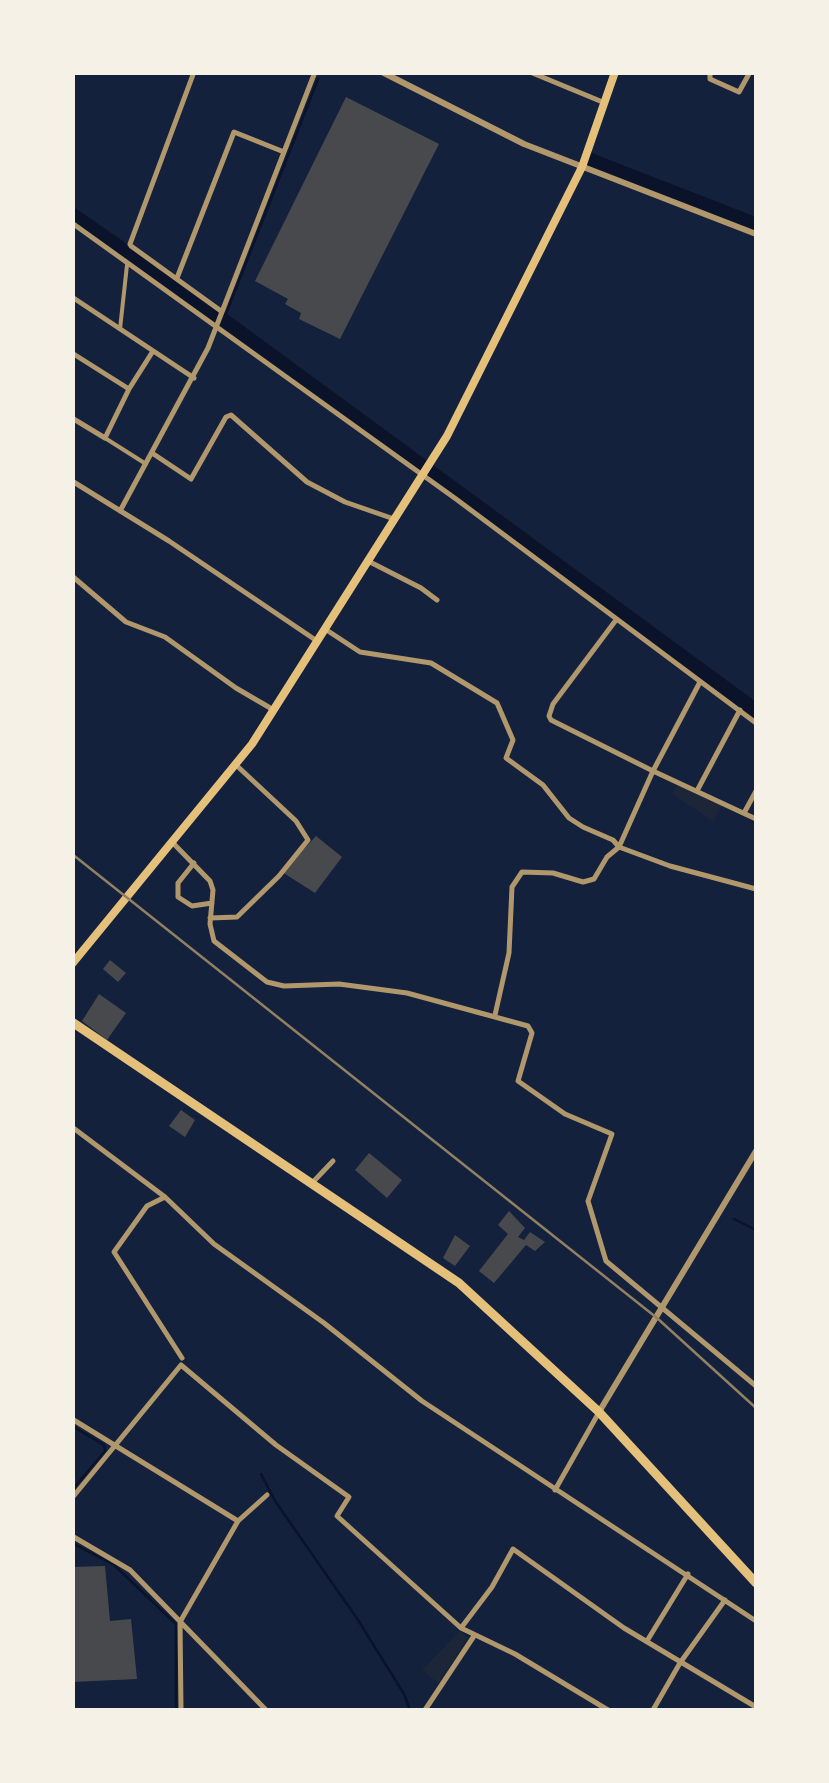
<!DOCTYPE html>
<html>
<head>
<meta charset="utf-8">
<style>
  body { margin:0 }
  #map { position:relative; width:829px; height:1783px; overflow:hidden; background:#14213d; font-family:"Roboto Condensed",sans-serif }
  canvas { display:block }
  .frame { position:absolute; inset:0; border:75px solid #f6f1e7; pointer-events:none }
</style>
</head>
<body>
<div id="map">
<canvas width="829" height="1783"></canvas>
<div class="frame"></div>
</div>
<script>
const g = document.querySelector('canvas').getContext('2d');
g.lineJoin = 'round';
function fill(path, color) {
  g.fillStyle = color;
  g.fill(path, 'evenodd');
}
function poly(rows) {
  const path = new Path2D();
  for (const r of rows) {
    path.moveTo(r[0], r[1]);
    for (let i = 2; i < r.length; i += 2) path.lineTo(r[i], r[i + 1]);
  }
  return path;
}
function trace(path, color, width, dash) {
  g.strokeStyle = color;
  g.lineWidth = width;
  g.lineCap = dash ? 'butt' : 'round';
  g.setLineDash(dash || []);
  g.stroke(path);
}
const green = poly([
  [679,783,722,806,713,821,672,794],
  [460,1631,468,1638,438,1683,422,1670]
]);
const stream = poly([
  [226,314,318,79],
  [224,323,225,322],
  [734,1219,756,1230],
  [72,1426,104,1445,105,1451,72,1490],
  [261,1474,275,1501,358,1620,404,1694,410,1710],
  [72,1543,114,1565,176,1624,176,1710]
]);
const river = poly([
  [589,160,756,225],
  [72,215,205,307,756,711]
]);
const building = poly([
  [346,97,439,144,340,339,299,319,301,313,285,304,288,299,255,281],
  [316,836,342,857,315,893,282,872],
  [110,960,126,973,118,982,103,969],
  [99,994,126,1013,107,1040,82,1021],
  [181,1110,195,1120,185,1137,169,1126],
  [369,1153,402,1180,387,1198,355,1170],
  [509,1211,525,1228,518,1237,524,1240,530,1232,545,1242,535,1251,526,1245,494,1283,479,1271,508,1234,498,1225],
  [455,1235,470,1246,455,1266,443,1258],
  [105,1566,110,1621,131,1619,137,1679,72,1682,72,1567]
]);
const pedestrian = poly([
  [120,329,127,265],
  [105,438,146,464]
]);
const minor = poly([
  [530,72,605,103],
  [710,72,710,79,739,92,750,72],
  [72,223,456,499,756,723],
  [130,244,194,72],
  [131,246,221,311],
  [177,278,234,132,284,152],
  [72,297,194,378],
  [72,353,129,389],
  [72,418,105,438,129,389,153,351],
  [152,453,191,479,226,417,231,415,307,482,345,502,394,519],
  [72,481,169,541,317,641],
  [120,511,208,348,315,72],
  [368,561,421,588,437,600],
  [72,576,126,622,165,637,236,688,272,709],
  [616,620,553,704,549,716,551,720,653,771,700,682],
  [325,629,360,652,431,663,497,703,513,740,506,758,543,785,569,818,583,827,613,840,619,847,670,866,756,889],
  [698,789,740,710],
  [744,813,756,791],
  [173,843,210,881,213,890,210,924,214,941,267,982,284,986,339,984,407,993,528,1026,532,1033,518,1081,565,1114,612,1134,588,1201,606,1261,756,1386],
  [194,863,178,883,178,897,192,906,212,903],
  [210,918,237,917,279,876,308,840,296,821,235,764],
  [495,1015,509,953,512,887,522,872,553,873,583,882,594,879,607,857,619,847,653,771,756,819],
  [72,1127,165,1197,214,1244,324,1323,422,1401,756,1621],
  [313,1182,333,1161],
  [165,1197,147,1206,114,1252,182,1358],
  [72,1419,238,1521],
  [555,1490,598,1414],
  [72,1498,181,1365,276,1445,349,1497,337,1516,461,1628,515,1654,608,1710],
  [72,1536,130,1570,266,1710],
  [461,1628,492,1587,513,1549,624,1628,756,1707],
  [647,1641,688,1574],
  [181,1710,180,1622,238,1521,267,1495],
  [425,1710,474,1636],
  [653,1710,680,1663,725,1600]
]);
const tertiary = poly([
  [382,72,524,144,756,234],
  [599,1412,756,1151]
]);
const secondary = poly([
  [72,964,252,744,447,436,582,167,615,72]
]);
const primary = poly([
  [72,1022,459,1283,599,1412,756,1583]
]);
const rail = poly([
  [72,854,657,1318,756,1408]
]);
fill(green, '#1d2539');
trace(stream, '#0b132b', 2.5);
trace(river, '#0b132b', 15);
fill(building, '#48494c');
trace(pedestrian, '#b1986c', 4);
trace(minor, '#b1986c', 5);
trace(tertiary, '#b1986c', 6);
trace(secondary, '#e5c07b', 8);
trace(primary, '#e5c07b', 9);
trace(rail, '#918062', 2.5);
</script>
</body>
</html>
